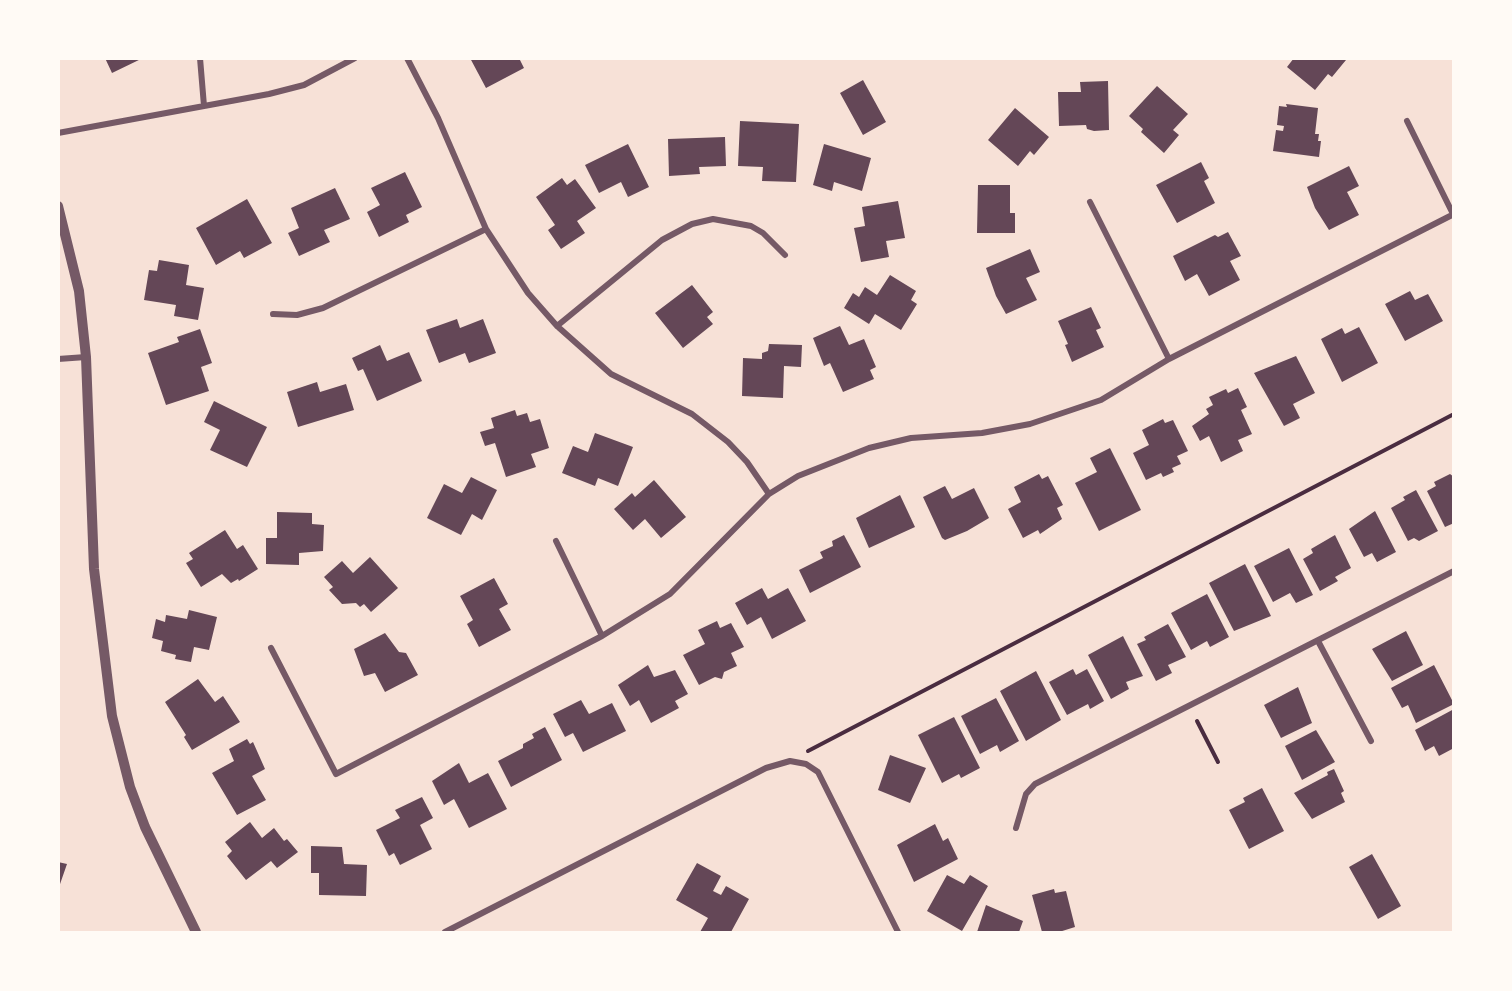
<!DOCTYPE html>
<html>
<head>
<meta charset="utf-8">
<style>
  body { margin:0 }
  #map { position:relative; width:1512px; height:991px; overflow:hidden; background:#f7e1d7; font-family:Lora,serif }
  canvas { display:block }
  .frame { position:absolute; inset:0; border:60px solid #fffaf5; pointer-events:none }
</style>
</head>
<body>
<div id="map">
<canvas width="1512" height="991"></canvas>
<div class="frame"></div>
</div>
<script>
const g = document.querySelector('canvas').getContext('2d');
g.lineJoin = 'round';
function fill(path, color) {
  g.fillStyle = color;
  g.fill(path, 'evenodd');
}
function poly(rows) {
  const path = new Path2D();
  for (const r of rows) {
    path.moveTo(r[0], r[1]);
    for (let i = 2; i < r.length; i += 2) path.lineTo(r[i], r[i + 1]);
  }
  return path;
}
function trace(path, color, width, dash) {
  g.strokeStyle = color;
  g.lineWidth = width;
  g.lineCap = dash ? 'butt' : 'round';
  g.setLineDash(dash || []);
  g.stroke(path);
}
const building = poly([
  [105,58,143,58,112,73],
  [470,58,519,58,524,68,486,88],
  [1294,58,1344,58,1346,60,1332,77,1328,74,1315,90,1287,67],
  [863,80,886,122,863,135,840,93],
  [1108,81,1109,130,1094,131,1087,129,1086,125,1059,126,1058,92,1081,92,1080,82],
  [1157,86,1188,114,1173,130,1179,135,1164,153,1141,132,1143,129,1129,116],
  [1286,104,1318,108,1315,134,1319,134,1318,141,1321,141,1319,157,1273,151,1276,130,1283,131,1284,126,1277,125,1279,106,1287,107],
  [1015,108,1049,137,1034,155,1030,151,1018,166,988,140],
  [740,121,799,124,796,182,762,181,763,167,738,166],
  [725,137,726,166,699,167,700,174,669,176,668,139],
  [628,144,649,187,628,197,621,182,599,193,585,165],
  [824,144,871,158,862,191,834,182,832,191,813,185],
  [1201,162,1209,178,1204,181,1215,203,1177,223,1156,185],
  [1349,166,1359,186,1347,192,1359,215,1329,230,1315,208,1307,187],
  [405,172,422,207,406,215,409,222,379,237,367,212,380,205,371,188],
  [562,178,567,185,575,179,596,208,577,221,585,233,561,249,548,230,555,225,536,197],
  [978,185,1010,185,1010,213,1015,213,1015,233,977,233],
  [335,188,350,219,324,230,330,242,299,256,288,233,299,228,291,208],
  [247,199,272,243,244,258,240,251,216,265,196,228],
  [898,201,905,238,886,241,889,257,861,262,854,228,865,226,862,207],
  [1228,232,1241,256,1230,261,1240,280,1209,296,1197,274,1185,281,1173,256,1215,235,1218,237],
  [1030,249,1040,272,1026,278,1037,300,1006,314,996,296,986,268],
  [159,260,189,265,186,285,204,288,198,320,174,316,176,305,144,300,149,270,157,271],
  [890,275,916,291,911,300,917,304,901,330,875,314,869,324,844,308,853,293,859,297,865,287,877,295],
  [692,285,713,312,707,317,713,324,683,348,655,313],
  [1410,291,1415,300,1428,294,1443,321,1405,341,1385,304],
  [1091,307,1101,328,1096,330,1104,347,1072,362,1065,345,1068,344,1058,321],
  [457,319,460,328,483,319,496,353,469,363,465,353,439,363,426,330],
  [840,326,849,345,864,339,876,367,870,370,874,379,843,392,830,363,824,366,813,338],
  [1359,327,1378,363,1342,382,1321,339,1342,328,1345,334],
  [200,329,212,363,201,367,209,391,166,405,148,353,179,342,177,337],
  [769,344,802,345,801,367,784,366,783,398,742,396,743,358,762,359,762,353,768,351],
  [380,345,387,361,409,352,422,381,377,401,363,369,358,371,352,358],
  [1296,356,1315,393,1293,404,1300,418,1284,426,1254,373],
  [317,382,320,392,346,384,354,410,298,427,287,392],
  [1238,388,1247,407,1241,410,1252,434,1238,440,1243,451,1221,462,1209,436,1200,441,1192,426,1209,414,1206,409,1213,405,1209,397,1226,389,1228,393],
  [214,401,267,427,247,467,210,450,220,430,204,422],
  [515,410,517,416,527,413,530,422,540,419,549,448,531,454,536,467,506,477,495,443,485,446,480,432,494,428,491,418],
  [1163,419,1165,423,1173,420,1188,451,1177,456,1181,464,1172,468,1174,472,1163,477,1161,473,1146,480,1133,453,1149,445,1142,430],
  [595,433,633,447,618,486,598,478,595,486,562,473,573,446,588,452],
  [1110,448,1141,510,1099,531,1075,483,1097,472,1090,458],
  [1039,474,1042,479,1048,476,1063,505,1057,508,1062,519,1040,534,1038,530,1023,538,1008,509,1021,502,1014,487],
  [1450,474,1454,477,1454,523,1445,527,1427,491,1436,486,1434,482],
  [471,477,497,490,482,520,472,514,461,535,427,518,444,484,462,493],
  [654,480,686,517,661,538,645,519,633,530,614,509,632,493,635,497],
  [945,486,952,499,974,488,989,518,967,531,945,540,942,538,923,497],
  [1416,490,1438,531,1419,541,1414,538,1408,541,1391,508,1405,500,1403,497],
  [900,495,915,527,869,548,856,518],
  [1375,511,1396,552,1377,562,1372,553,1364,557,1349,529],
  [277,512,312,513,312,524,324,525,323,551,299,553,299,565,266,564,266,538,277,538],
  [225,530,237,549,243,545,258,569,239,581,238,579,231,583,222,574,201,587,186,563,193,559,189,553],
  [844,535,861,567,810,593,799,570,823,558,820,552,833,546,832,541],
  [1335,535,1351,568,1335,577,1338,581,1320,591,1303,559,1313,553,1311,549],
  [1289,548,1313,595,1296,603,1290,593,1273,602,1254,566],
  [370,557,398,588,371,612,364,604,360,607,356,603,342,604,329,590,333,587,324,577,342,561,353,573],
  [1245,564,1271,616,1234,631,1209,583],
  [494,578,508,604,499,609,511,630,479,647,467,624,473,620,460,596],
  [762,588,768,599,788,588,806,621,772,639,761,617,747,625,735,603],
  [1207,594,1229,637,1210,647,1207,641,1191,650,1171,613],
  [189,610,217,617,209,650,194,647,191,662,175,659,176,655,161,651,163,641,152,638,156,619,165,622,166,615,187,619],
  [717,621,720,628,731,623,744,647,731,653,737,666,724,672,722,679,715,677,699,685,683,655,705,644,698,630],
  [1168,624,1186,657,1168,665,1172,673,1156,681,1137,644,1146,640,1144,637],
  [1406,631,1423,665,1392,681,1372,649],
  [385,633,399,652,406,653,418,675,385,692,375,673,364,676,354,649],
  [1123,636,1143,676,1126,682,1129,689,1111,699,1088,655],
  [648,665,654,677,675,670,688,694,675,701,679,708,651,723,639,700,630,706,618,685],
  [1434,665,1454,704,1416,723,1408,705,1402,708,1391,688],
  [1073,669,1076,675,1087,669,1104,701,1090,709,1088,704,1067,715,1049,682],
  [1036,671,1061,720,1026,741,1000,691],
  [198,679,215,702,223,696,240,722,192,750,184,737,186,735,165,702],
  [1298,687,1312,723,1281,738,1264,705],
  [996,698,1019,741,1000,752,997,745,980,754,961,716],
  [581,700,589,714,612,703,626,731,583,752,573,733,565,737,553,714],
  [1454,709,1454,748,1439,756,1434,746,1425,751,1415,730],
  [954,717,980,768,961,778,959,774,942,783,918,735],
  [545,727,562,760,511,787,498,761,523,748,523,744,534,738,532,734],
  [1316,730,1335,762,1302,780,1285,746],
  [247,739,250,744,253,742,265,769,252,776,266,800,237,815,212,773,234,761,229,749],
  [890,755,926,768,910,803,878,790],
  [459,763,469,783,488,773,507,809,469,828,454,799,444,805,432,781],
  [1334,769,1344,791,1341,793,1345,802,1312,819,1294,793,1328,775,1327,772],
  [1262,788,1284,831,1249,849,1229,810,1245,802,1243,798],
  [422,797,433,818,420,825,432,849,400,865,394,853,389,856,376,830,400,818,395,810],
  [250,822,262,838,274,828,284,841,287,839,298,852,277,868,271,861,246,880,227,856,232,851,225,842],
  [935,824,943,841,948,838,958,859,914,882,897,845],
  [311,846,342,847,344,864,367,865,366,896,319,895,319,873,311,873],
  [1372,854,1401,906,1378,919,1349,867],
  [58,862,67,864,59,887,58,887],
  [697,863,721,876,713,891,721,895,726,886,749,899,731,932,700,932,708,918,676,900],
  [947,875,964,884,970,875,988,886,962,931,927,911],
  [1054,889,1055,893,1066,891,1075,927,1059,932,1042,932,1032,895],
  [986,905,1023,921,1019,932,977,932]
]);
const path = poly([
  [1197,721,1218,762],
  [808,751,1454,414]
]);
const minor = poly([
  [200,58,204,106],
  [407,58,438,118,486,229,528,293,557,326,611,374,692,414,728,442,747,462,769,494],
  [1407,121,1453,214],
  [58,133,269,94,304,85,355,58],
  [1090,202,1169,359],
  [273,314,297,315,323,308,486,229],
  [557,326,662,240,692,224,713,219,751,226,763,233,785,255],
  [58,359,86,357],
  [556,541,602,636],
  [1318,641,1371,741],
  [271,648,336,774,602,636,670,594,769,494,798,476,869,448,911,438,982,433,1030,424,1101,400,1169,359,1454,214],
  [1016,828,1026,794,1035,784,1454,571],
  [445,932,766,768,790,761,806,764,818,772,898,932]
]);
const tertiary = poly([
  [58,206,79,291,86,357,94,569,112,716,130,787,145,827,196,932]
]);
fill(building, '#644757');
trace(path, '#4a2c40', 4);
trace(minor, '#755966', 6);
trace(tertiary, '#755966', 10);
</script>
</body>
</html>
